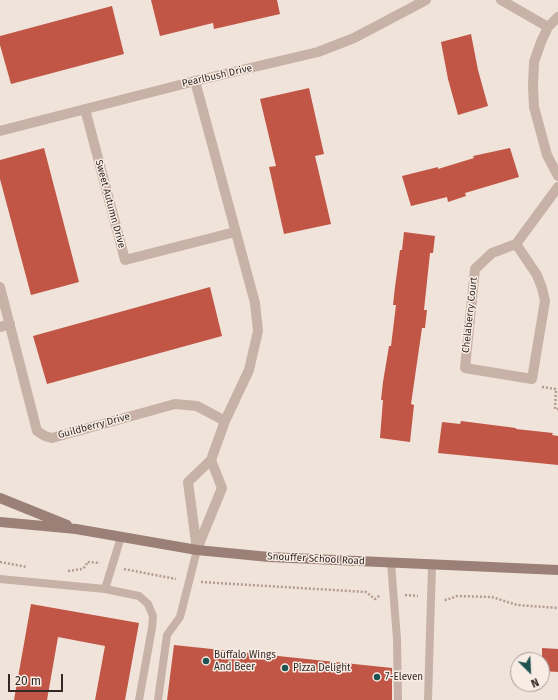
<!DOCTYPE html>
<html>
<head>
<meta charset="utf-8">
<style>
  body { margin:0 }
  #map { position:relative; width:558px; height:700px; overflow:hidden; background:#f0e3d9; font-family:"Fira Sans",sans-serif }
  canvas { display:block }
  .north { position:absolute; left:510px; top:652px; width:40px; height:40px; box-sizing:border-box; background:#f8ede5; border:1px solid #aa9f99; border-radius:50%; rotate:156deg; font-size:11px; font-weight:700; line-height:16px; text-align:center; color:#342926 }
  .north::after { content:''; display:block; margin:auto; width:14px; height:18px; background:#1e5351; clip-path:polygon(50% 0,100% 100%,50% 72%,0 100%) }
  .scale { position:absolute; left:8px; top:674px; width:55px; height:18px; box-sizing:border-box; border:2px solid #342926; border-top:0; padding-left:5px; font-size:12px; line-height:14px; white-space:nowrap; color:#342926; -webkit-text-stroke:3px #f8ede5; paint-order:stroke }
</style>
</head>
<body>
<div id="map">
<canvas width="558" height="700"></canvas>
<div class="north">N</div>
<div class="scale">20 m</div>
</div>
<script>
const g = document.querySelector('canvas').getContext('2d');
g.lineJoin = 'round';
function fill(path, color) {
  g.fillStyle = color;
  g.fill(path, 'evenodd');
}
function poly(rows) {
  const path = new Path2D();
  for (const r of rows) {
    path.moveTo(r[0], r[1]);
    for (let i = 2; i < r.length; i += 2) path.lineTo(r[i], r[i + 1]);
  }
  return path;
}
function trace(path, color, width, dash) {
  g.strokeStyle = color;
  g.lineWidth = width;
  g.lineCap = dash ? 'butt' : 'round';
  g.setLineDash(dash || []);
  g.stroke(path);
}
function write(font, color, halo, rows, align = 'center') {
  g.font = font + ' "Fira Sans",sans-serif';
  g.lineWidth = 3;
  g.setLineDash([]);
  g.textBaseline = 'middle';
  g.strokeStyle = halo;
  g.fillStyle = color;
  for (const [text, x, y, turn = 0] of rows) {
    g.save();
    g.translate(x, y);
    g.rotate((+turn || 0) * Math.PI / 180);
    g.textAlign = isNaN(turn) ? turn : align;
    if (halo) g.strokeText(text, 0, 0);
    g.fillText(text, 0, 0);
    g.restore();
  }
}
const building = poly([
  [151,0,277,0,280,14,214,29,213,23,160,36],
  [112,6,124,54,11,84,0,45,0,36],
  [471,34,478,70,488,106,458,115,448,79,441,42],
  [309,88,324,154,315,156,331,224,284,234,269,167,276,166,260,99],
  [44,148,79,282,31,295,0,179,0,160],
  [510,148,519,177,465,193,466,196,448,202,447,197,411,206,402,176,438,167,438,169,474,158,473,156],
  [404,232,435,236,433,253,430,253,424,310,427,310,425,328,422,328,411,404,414,405,410,442,380,438,383,400,381,400,383,382,389,346,391,346,396,305,393,305,395,287,400,250,402,250],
  [210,287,222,336,47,384,33,336],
  [461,421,516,428,516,429,553,433,552,435,558,436,558,465,438,453,442,422,460,424],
  [31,604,139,623,125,700,95,700,105,646,58,637,47,700,14,700],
  [174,645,392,668,392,700,167,700],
  [542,648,558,649,558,672,542,671]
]);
const path = poly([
  [542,387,556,389,555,409,558,409],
  [0,562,27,567],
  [124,569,176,579],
  [68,571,82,569,86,566,87,562,100,563],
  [201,582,366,592,375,599,380,595],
  [405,595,418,596],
  [445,599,446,600,457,596,492,597,517,605,558,608]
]);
const service = poly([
  [391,563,397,639,398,700],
  [0,579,105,589,139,596,148,604,153,616,152,628,139,700],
  [105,589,121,537],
  [158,700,167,635,180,617,197,550],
  [428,700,432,565]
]);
const minor = poly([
  [501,0,548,27],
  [558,17,548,27,541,42,534,62,533,86,534,107,547,155,558,176],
  [195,81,255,303,258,331,249,370,225,421,211,460,188,482,197,550],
  [85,109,125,260,235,232],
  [0,131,195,81,318,52,354,38,426,0],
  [516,244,537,275,542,288,545,301,532,379,465,368,475,269,492,253,516,244,558,187],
  [0,287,37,431,45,436,52,438,175,404,197,406,225,421],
  [0,327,10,324],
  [197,549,222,488,211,460]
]);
const secondary = poly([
  [0,498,67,525],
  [0,522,76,529,197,550,269,557,558,570]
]);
const markers = [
  [206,661,4,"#1e5351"],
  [285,668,4,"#1e5351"],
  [377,677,4,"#1e5351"]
];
const streetNames = [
  ["Pearlbush Drive",217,76,-13],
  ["Sweet Autumn Drive",110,204,75],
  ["Chelaberry Court",470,315,-84],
  ["Guildberry Drive",94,426,-15],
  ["Snouffer School Road",316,559,3]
];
const poiNames = [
  ["Buffalo Wings",214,655],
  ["And Beer",214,667],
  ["Pizza Delight",293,668],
  ["7-Eleven",385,677]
];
fill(building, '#c15546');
trace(path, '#b39b90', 2.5, [2, 2]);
trace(service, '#c8b1a6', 8);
trace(minor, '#c8b1a6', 10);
trace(secondary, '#9b8077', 10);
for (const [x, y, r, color] of markers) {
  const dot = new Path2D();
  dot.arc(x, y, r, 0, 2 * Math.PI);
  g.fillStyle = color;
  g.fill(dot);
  trace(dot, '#f8ede5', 1.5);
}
write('10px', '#342926', '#f8ede5', streetNames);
write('10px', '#342926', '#f8ede5', poiNames, 'left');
</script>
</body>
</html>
